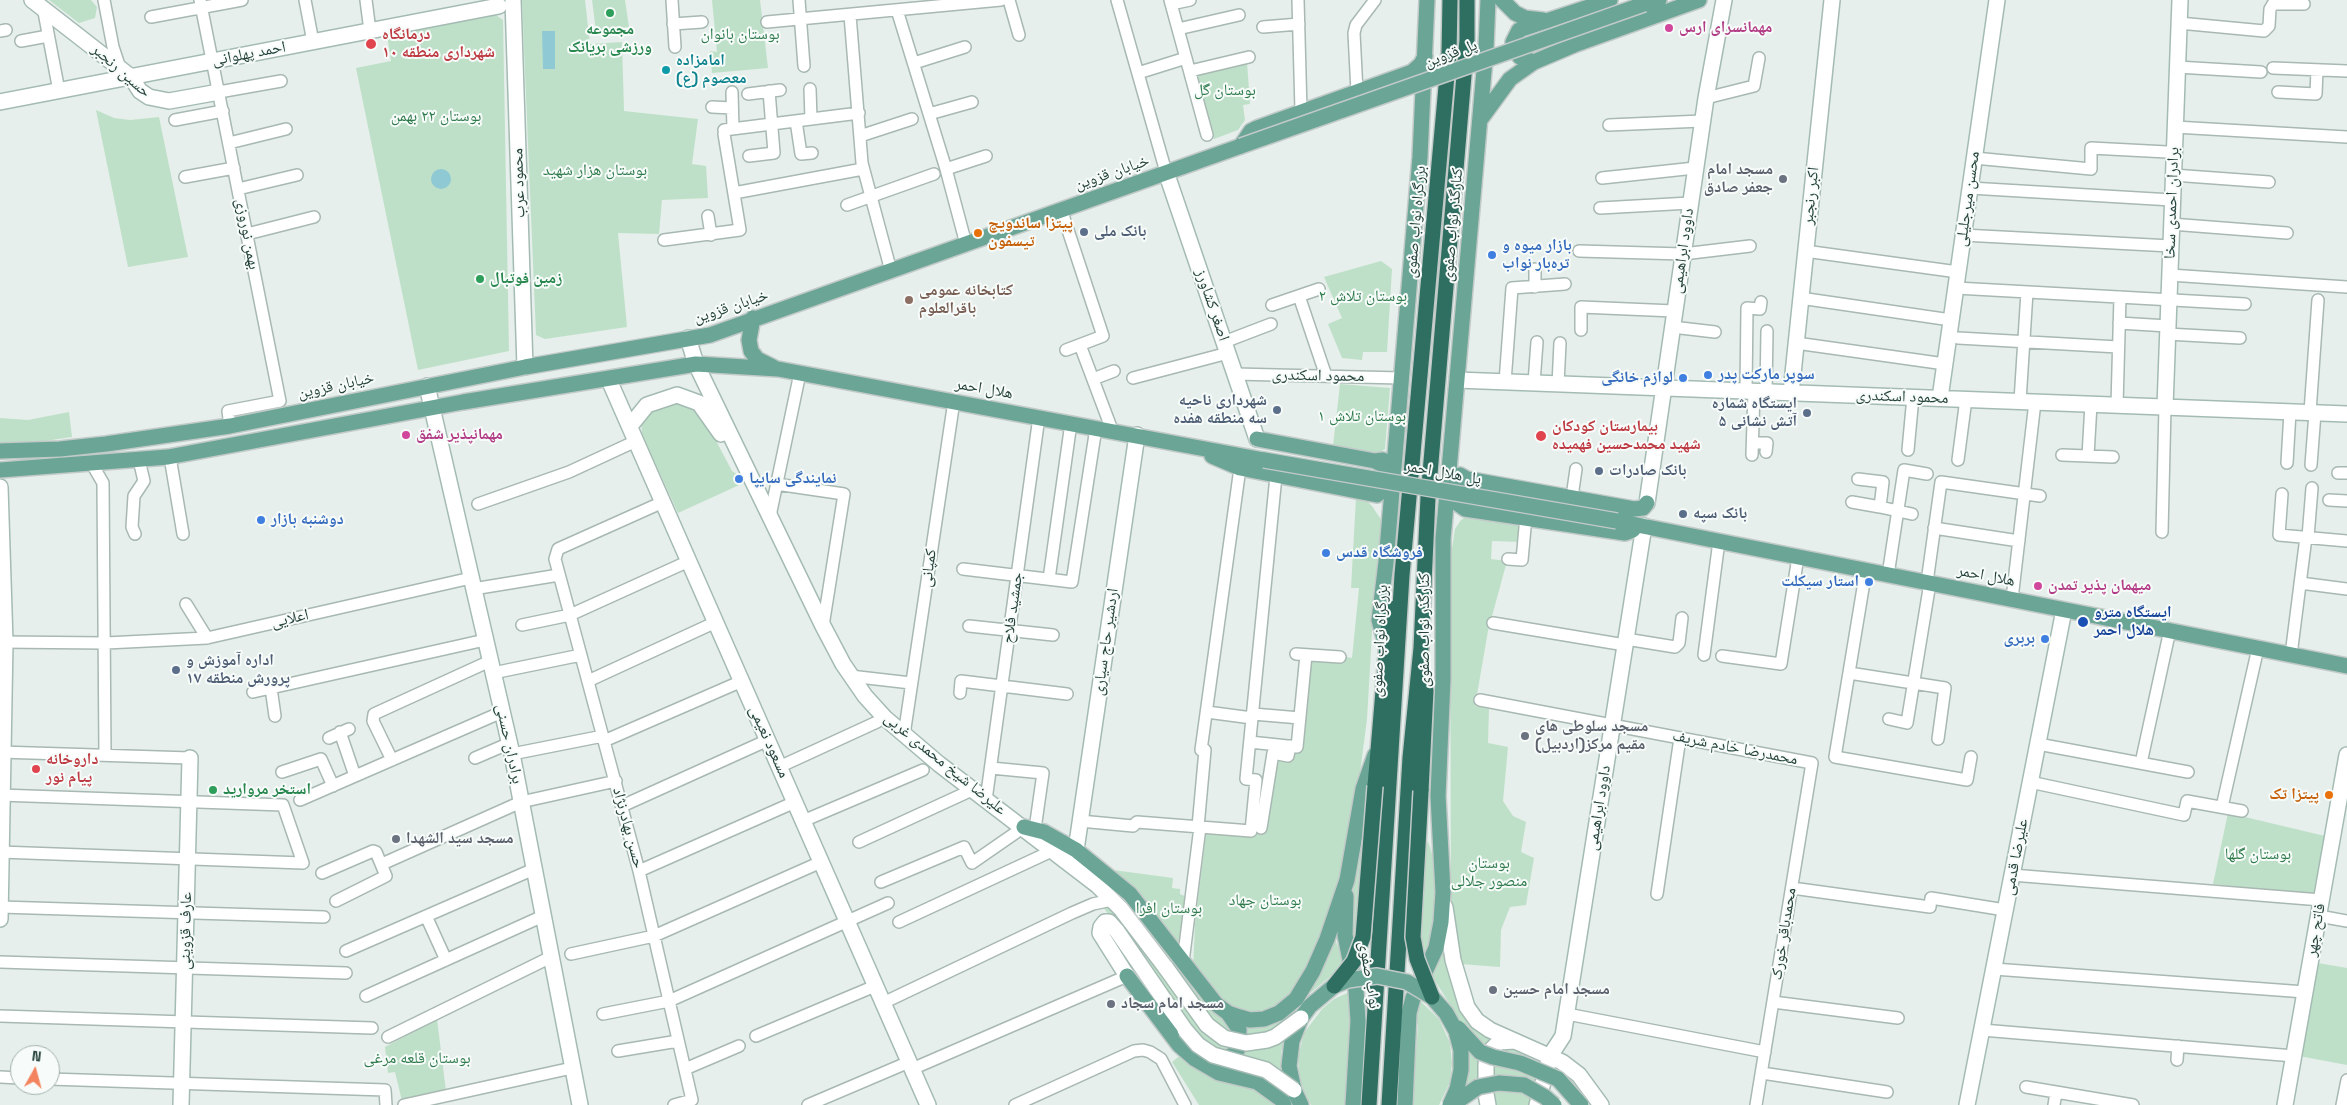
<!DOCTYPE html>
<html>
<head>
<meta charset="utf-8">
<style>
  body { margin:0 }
  #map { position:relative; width:2347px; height:1105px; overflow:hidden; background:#e6efeb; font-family:"Space Grotesk",sans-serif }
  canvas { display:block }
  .north { position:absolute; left:10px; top:1045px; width:50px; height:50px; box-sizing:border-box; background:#f7fbf9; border:1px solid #a3b1ad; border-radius:50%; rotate:7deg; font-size:14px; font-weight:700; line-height:20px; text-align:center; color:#24423a }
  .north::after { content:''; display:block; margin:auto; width:18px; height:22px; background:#f4845f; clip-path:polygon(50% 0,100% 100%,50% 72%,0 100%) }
</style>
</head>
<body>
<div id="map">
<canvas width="2347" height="1105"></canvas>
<div class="north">N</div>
</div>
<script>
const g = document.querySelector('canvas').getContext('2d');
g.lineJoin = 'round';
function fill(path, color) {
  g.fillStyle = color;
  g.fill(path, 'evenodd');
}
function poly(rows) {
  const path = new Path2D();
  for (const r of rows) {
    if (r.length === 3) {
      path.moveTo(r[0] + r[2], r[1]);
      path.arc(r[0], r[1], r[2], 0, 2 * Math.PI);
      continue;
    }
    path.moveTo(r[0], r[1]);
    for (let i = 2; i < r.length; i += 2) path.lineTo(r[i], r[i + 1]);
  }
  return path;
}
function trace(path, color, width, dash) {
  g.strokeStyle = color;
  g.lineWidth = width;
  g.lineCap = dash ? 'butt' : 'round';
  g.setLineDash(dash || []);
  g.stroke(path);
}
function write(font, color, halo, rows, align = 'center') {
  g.font = font + ' "Space Grotesk","Noto Naskh Arabic",sans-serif';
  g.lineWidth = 4;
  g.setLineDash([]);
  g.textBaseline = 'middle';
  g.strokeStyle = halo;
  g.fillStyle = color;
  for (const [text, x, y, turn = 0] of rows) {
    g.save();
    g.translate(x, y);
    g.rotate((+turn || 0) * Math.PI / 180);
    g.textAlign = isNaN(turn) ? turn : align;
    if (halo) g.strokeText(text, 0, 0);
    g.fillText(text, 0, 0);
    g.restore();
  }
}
const green = poly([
  [49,0,91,0,97,7,95,18,79,23],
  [522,0,585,0,590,44,622,42,624,111,698,119,692,164,706,166,708,198,662,200,659,234,618,233,627,327,545,339,536,335],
  [592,0,625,0,629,27,596,31],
  [712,0,760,0,768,68,712,73,710,51,717,52],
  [496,15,503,20,509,351,418,370,356,68,391,61,387,35],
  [1247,62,1250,104,1243,105,1245,120,1238,130,1214,139,1196,74],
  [96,110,114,118,130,120,159,117,188,257,128,267],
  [1381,261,1392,269,1387,352,1363,352,1362,360,1342,358,1328,324,1342,318,1324,277],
  [1340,384,1390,388,1385,449,1379,453,1333,446],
  [688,400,713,435,732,471,748,481,678,513,642,434,641,418,648,408],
  [69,412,72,437,31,443,0,443,0,418,28,420],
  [1363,497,1372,506,1382,521,1382,543,1373,615,1367,719,1352,834,1330,915,1317,952,1292,996,1259,1016,1231,1010,1193,970,1195,924,1206,833,1263,834,1278,759,1293,761,1297,739,1302,649,1352,658,1359,588,1351,588,1356,498],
  [1471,514,1525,520,1522,542,1492,541,1491,559,1507,561,1488,631,1475,706,1489,709,1488,743,1508,747,1503,801,1513,816,1526,822,1521,852,1534,858,1526,905,1510,907,1501,930,1500,967,1460,964,1451,918,1450,561,1455,529,1461,520],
  [2228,813,2325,836,2313,895,2213,884],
  [1363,833,1357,927,1354,945,1343,966,1309,994,1284,1023,1269,1032,1245,1036,1229,1032,1211,1020,1174,966,1095,874,1127,899,1204,998,1275,1021,1291,1013,1308,991,1328,948,1335,940,1341,952],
  [1428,841,1433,857,1438,892,1427,965,1420,946,1424,854],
  [1113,870,1173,878,1172,888,1180,889,1180,894,1189,898,1180,954,1147,908],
  [1107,904,1218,1041,1286,1036,1281,1052,1282,1076,1218,1050,1204,1041,1194,1031,1103,907],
  [1440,947,1447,952,1455,988,1495,1037,1489,1049,1475,1040,1464,1027,1429,971],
  [2312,962,2347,968,2347,1065,2299,1056],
  [1354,990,1354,1014,1350,1022,1348,1051,1350,1056,1345,1096,1346,1105,1311,1105,1304,1092,1299,1076,1298,1058,1304,1033,1322,1009,1334,999],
  [1416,997,1439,1019,1450,1043,1452,1063,1450,1082,1439,1105,1412,1105,1418,1026,1415,1017],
  [437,1019,446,1091,402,1101,395,1072,388,1073,385,1047],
  [1465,1045,1484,1061,1483,1080,1464,1092],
  [1498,1046,1527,1049,1532,1058,1498,1053],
  [1182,1054,1259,1086,1281,1105,1199,1105,1172,1062],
  [1489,1064,1535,1074,1536,1084,1488,1078],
  [1489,1090,1520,1091,1534,1097,1533,1105,1492,1105]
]);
const water = poly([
  [542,31,555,31,555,69,543,69],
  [441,179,10]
]);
const street = poly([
  [104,0,113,47,120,68],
  [200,0,280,401,228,411,230,426],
  [305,0,313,42],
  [366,0,370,31],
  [672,0,675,47],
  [799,0,804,66],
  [1009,0,1019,35],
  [1117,0,1166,172],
  [1170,0,1207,135],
  [1298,0,1301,111],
  [1171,4,1190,0],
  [43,7,59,91],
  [897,10,946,169,966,244],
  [850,15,862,163,891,271],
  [151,17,242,0],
  [767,22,1001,0],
  [2179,23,2264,31,2269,26,2270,9,2273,4,2304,4],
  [673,24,702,22],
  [1263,27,1299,24],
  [1178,29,1239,15],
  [0,31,6,30],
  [21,41,48,36],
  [914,63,965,47],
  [2177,67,2261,72],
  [2273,68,2347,71],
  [1190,71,1249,57],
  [1138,73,1186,58],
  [810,89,811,119],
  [219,92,281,81],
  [732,92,733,129],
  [1357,92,1354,33,1356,25,1375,0],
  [2278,92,2316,94,2317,70],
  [748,94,780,90],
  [1706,98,1754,86,1759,58],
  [712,107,732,108],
  [929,114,972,102],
  [175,120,223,111],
  [796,121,801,154,812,153],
  [1609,125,1702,121],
  [2175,127,2347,137],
  [724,130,859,113],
  [860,136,912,119],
  [229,143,286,129],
  [749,156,774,153,769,91],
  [1974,158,2091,169,2091,148,2167,152],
  [946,169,986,156],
  [2173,175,2269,182],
  [185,177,234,168],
  [1602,178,1695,168],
  [1970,188,2172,200],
  [238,189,297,175],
  [734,193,863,169],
  [847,205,934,174],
  [1600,208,1690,203],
  [1061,209,1103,336,1066,350],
  [708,216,711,235],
  [2171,224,2287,233],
  [247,234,314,217],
  [1963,235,2171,246],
  [664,240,740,230,724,134],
  [1579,251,1683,254,1750,246],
  [1805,251,1958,272],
  [1535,269,1535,287],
  [2170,275,2347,287],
  [1956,288,2245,304],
  [1299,296,1326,376],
  [1800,298,1951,320],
  [1272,305,1319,289],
  [2119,323,2168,326],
  [1672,327,1715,332],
  [1581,330,1581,307,1674,311],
  [2167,334,2240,338],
  [1958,338,2118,347],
  [1224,342,1271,324],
  [1796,343,1945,364],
  [1080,345,1112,430],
  [1235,374,1401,378],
  [1133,378,1228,353],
  [1093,379,1114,371],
  [1505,382,1512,288,1565,284],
  [1534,383,1537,342],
  [1558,384,1560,343],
  [1746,391,1747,308,1760,309,1761,302],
  [1766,392,1767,331],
  [2020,401,2027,292],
  [2117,405,2120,297],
  [2310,412,2318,300],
  [1753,443,1767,443,1766,452],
  [1908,450,1913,397],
  [1752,455,1754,391],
  [2062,455,2113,457],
  [2088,456,2091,404],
  [170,457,183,534],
  [1958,460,1966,399],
  [2287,463,2290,412],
  [92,464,103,483,105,755],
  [2311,465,2315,413],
  [2338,473,2347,473],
  [1858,479,1883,482,1880,507,1912,514],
  [776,484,844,494,823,626],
  [2282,494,2279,535,2347,541],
  [1572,497,1576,469],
  [2329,500,2347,501],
  [663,502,558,549,555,559,639,871,692,1100,674,1105],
  [1852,502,1880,507],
  [478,504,569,472,636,441],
  [770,516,800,373],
  [1934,528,2019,541],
  [2162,532,2165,407],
  [135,534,132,527,134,496,144,481,139,460],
  [2308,537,2312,488],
  [1508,559,1522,560,1526,517],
  [963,569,1072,582,1096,428],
  [1866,570,1835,757,1967,780,1971,757],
  [1888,575,1904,470,1927,474],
  [1049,579,1071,423],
  [1927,582,1941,482,2040,496],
  [2300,583,2347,589],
  [473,589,559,575],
  [2012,599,2035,402],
  [186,604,207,638],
  [1493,623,1625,645],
  [522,625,570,615,689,561],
  [969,626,1053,635],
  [1626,639,1675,647,1679,643,1682,618],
  [0,642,106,643,207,638,471,578],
  [2292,647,2306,537],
  [1296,654,1340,657],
  [1704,655,1719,541],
  [1722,656,1781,664,1798,557],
  [493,673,581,655],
  [1849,673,1945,688,1938,739],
  [850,676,911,683],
  [588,681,716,622],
  [271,688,275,716],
  [253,692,485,640],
  [960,693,961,681,1067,694],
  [1480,700,1812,763,1756,1105],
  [1207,712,1252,718],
  [1253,714,1300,718],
  [1889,719,1907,723,1930,583],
  [340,732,355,776],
  [904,735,954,401],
  [329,738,349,729],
  [604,741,742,681],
  [1250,742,1297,747,1306,655],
  [2038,744,2188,772],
  [0,752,190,758],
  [512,754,603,736],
  [475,758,510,743],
  [392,760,373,721,374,714,490,661],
  [2141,763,2170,630],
  [779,767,877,722],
  [991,768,1043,773,1035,829],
  [282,772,321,759,333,786],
  [2030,782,2184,815,2187,801,2242,811],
  [0,795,283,805,303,863,0,852],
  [300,800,502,712],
  [986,800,1039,417],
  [622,806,768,740],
  [2222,807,2258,648],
  [803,821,923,770],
  [1080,821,1133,826,1137,822,1251,831,1256,780,1246,779,1276,476],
  [1198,827,1205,750,1201,750,1240,468],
  [1261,828,1273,753,1288,756,1290,746],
  [859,842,972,790],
  [382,864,521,802,616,781],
  [639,871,795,802],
  [322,873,373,851,376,852,386,876,336,901],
  [2012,875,2321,900],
  [881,882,964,847,972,863,1024,827],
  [1792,888,1930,907,1931,898,2005,910],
  [1657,894,1680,738],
  [0,907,324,917],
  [426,916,446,960],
  [2319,916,2347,921],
  [899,922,1054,850],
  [346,951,534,869],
  [571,954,654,936,821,862],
  [0,962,346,973],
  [1183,962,1200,827],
  [1994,969,2305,992],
  [366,996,543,916],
  [1773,1002,1898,1018],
  [883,1003,1072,913,1093,904,1112,900],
  [603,1014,669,1001,888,903],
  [1567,1014,1765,1052],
  [0,1016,372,1028],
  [1982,1030,2294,1056],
  [756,1036,875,986],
  [388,1037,551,957],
  [618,1051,678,1041],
  [2177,1060,2178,1046],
  [685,1069,739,1046],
  [912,1069,1127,976],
  [1762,1073,1887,1092],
  [0,1077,20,1078],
  [50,1079,385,1090,386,1105],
  [2026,1087,2133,1105],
  [404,1105,572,1068],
  [808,1105,909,1062],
  [1015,1105,1134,1051,1143,1050,1150,1052,1161,1059,1185,1105],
  [2054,1105,2056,1092],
  [2342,1105,2347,1080]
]);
const secondary = poly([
  [32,0,131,77,140,91,149,97,169,101,219,92],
  [513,0,525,367],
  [0,102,499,6],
  [1166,172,1257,439],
  [688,338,696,364,823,626,843,664,865,696,885,718,939,764,1097,885,1121,909,1166,968],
  [609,380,928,1105],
  [1457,380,2347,414],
  [427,386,512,754,580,1105],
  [1791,393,1832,0],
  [1940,398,1997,0],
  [2165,407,2180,0],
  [630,426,647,405,677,395,699,403,721,434],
  [0,487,5,642,0,919],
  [1647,503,1706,98,1724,0],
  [1076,850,1137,435],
  [1445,907,1453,960,1467,1007,1477,1021,1490,1030,1562,1062,1579,1075,1601,1105],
  [1127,976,1100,933,1101,927,1105,922,1109,922,1117,931,1185,1030],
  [181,1105,190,758],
  [1488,1105,1486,1094,1486,1064,1491,1050,1499,1042,1514,1041],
  [1537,1105,1550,1056,1563,1036,1644,526],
  [1967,1105,2064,610],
  [2285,1105,2347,755]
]);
const primary = poly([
  [1502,0,1515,13,1525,18,1543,20],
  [1644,4,1659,0],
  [1534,62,1520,57,1516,52,1513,42,1519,30,1610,0],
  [1480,120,1510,79,1534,62,1574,45,1699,0],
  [753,318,749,340,751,351,757,359,773,367],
  [1257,439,1375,461,1383,460],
  [0,451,60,449,106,444,230,426,525,367,710,335,1241,146,1251,131,1257,128,1412,72,1421,64,1425,56],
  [1212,456,1240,468,1377,495,1387,486,1389,474,1385,466,1375,461],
  [0,470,168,457,463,402,696,364,778,369,1264,460],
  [1460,475,1467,479,1634,509,1643,508,1647,503],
  [1467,479,1459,482,1453,494,1454,501,1465,509,1625,533,1633,530],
  [1617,521,2347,666],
  [1386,646,1379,620,1386,562,1420,157,1427,0],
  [1024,827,1044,832,1076,850,1130,894,1216,1004,1228,1013,1240,1017,1250,1020,1264,1019,1279,1013,1296,999,1313,971,1327,939,1347,880,1363,789,1375,755],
  [1346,896,1345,935,1356,990,1358,1021,1353,1105],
  [1127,976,1179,1045,1195,1059,1219,1073,1257,1082,1282,1100,1284,1105],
  [1217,1061,1229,1057,1235,1053,1239,1047,1239,1029,1228,1013],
  [1301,1105,1294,1090,1289,1066,1292,1041,1301,1018,1310,1006,1334,986],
  [1405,1105,1409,1013,1413,998,1436,948,1441,922,1443,892,1438,796,1443,679,1443,539,1486,48,1488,0]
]);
const highway = poly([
  [1375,786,1390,608],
  [1421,791,1426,690],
  [1369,1105,1402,575,1449,53,1450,0],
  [1389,1105,1410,758,1421,648,1428,497,1467,40,1467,0]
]);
const secondaryBridge = poly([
  [1166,968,1207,1025,1224,1038,1246,1043,1267,1040,1275,1037,1301,1018],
  [1185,1030,1198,1045,1213,1055,1266,1070,1294,1090]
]);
const primaryBridge = poly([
  [1241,146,1644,4],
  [1264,460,1617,521],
  [1334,986,1348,980,1377,976,1407,982,1432,997,1446,1013,1456,1031,1461,1050,1461,1070,1457,1089,1450,1105],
  [1458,1028,1480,1052,1493,1057,1520,1063,1558,1079,1581,1105],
  [1452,1105,1478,1087,1499,1083,1524,1085,1545,1097,1554,1105]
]);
const highwayBridge = poly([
  [1421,791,1413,937,1417,959,1432,997],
  [1334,986,1354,961,1363,937,1375,786]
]);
const markers = [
  [610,13,5,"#2e9e5b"],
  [1669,28,5,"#d1479c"],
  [371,44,6,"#e0444e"],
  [666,70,5,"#0f9aa8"],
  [1783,179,5,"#6b7280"],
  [1084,232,5,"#5c6f8a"],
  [978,233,5,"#e8710a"],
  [1492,255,5,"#3f7fe0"],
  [480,279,5,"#2e9e5b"],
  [909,300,5,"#8d6e63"],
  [1708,375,5,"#3f7fe0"],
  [1683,378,5,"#3f7fe0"],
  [1277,410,5,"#5c6f8a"],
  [1807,413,5,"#5c6f8a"],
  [406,435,5,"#d1479c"],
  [1541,436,6,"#e0444e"],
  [1599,471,5,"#5c6f8a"],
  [739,479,5,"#3f7fe0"],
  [1683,514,5,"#5c6f8a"],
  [261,520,5,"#3f7fe0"],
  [1326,553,5,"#3f7fe0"],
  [1869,582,5,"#3f7fe0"],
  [2038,586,5,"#d1479c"],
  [2083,622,6,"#1a4fb4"],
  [2045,639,5,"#3f7fe0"],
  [176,670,5,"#5c6f8a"],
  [1525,736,5,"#6b7280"],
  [36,769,5,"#e0444e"],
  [213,790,5,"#2e9e5b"],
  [2329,795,5,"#e8710a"],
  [396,839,5,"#6b7280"],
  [1493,990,5,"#6b7280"],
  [1111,1004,5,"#6b7280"]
];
const hotelNames = [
  ["مهمانسرای ارس",1679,28],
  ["مهمانپذیر شفق",416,435],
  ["میهمان پذیر تمدن",2048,586]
];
const leisureNames = [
  ["مجموعه",610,30,"center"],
  ["ورزشی بریانک",610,48,"center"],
  ["زمین فوتبال",490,279],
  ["استخر مروارید",223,790]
];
const healthNames = [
  ["درمانگاه",382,35],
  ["شهرداری منطقه ۱۰",382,53],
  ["بیمارستان کودکان",1552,427],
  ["شهید محمدحسین فهمیده",1552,445],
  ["داروخانه",46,760],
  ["پیام نور",46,778]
];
const parkNames = [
  ["بوستان بانوان",740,35],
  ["بوستان گل",1225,91],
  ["بوستان ۲۲ بهمن",436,117],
  ["بوستان هزار شهید",595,171],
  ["بوستان تلاش ۲",1363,297],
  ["بوستان تلاش ۱",1362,417],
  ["بوستان گلها",2258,855],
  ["بوستان",1489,864],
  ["منصور جلالی",1489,882],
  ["بوستان جهاد",1265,901],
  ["بوستان افرا",1169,909],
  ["بوستان قلعه مرغی",417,1059]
];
const streetNames = [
  ["احمد پهلوانی",249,54,-11],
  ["پل قزوین",1451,54,-20],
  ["حسین رنجبر",121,71,41],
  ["خیابان قزوین",1112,173,-19],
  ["محمود عرب",519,183,-92],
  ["اکبر رنجبر",1811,196,-84],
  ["محسن میرجلیلی",1968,199,-82],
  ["برادران احمدی سخا",2172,203,-88],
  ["بزرگراه نواب صفوی",1416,222,-85],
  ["کنارگذر نواب صفوی",1453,225,-85],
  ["بهمن نوروزی",247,234,79],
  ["داوود ابراهیمی",1683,251,-82],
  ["اصغر کشاورز",1212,305,71],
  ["خیابان قزوین",731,307,-18],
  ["محمود اسکندری",1318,376,1],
  ["خیابان قزوین",336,386,-12],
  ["هلال احمر",984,389,10],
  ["محمود اسکندری",1902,397,2],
  ["پل هلال احمر",1443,473,10],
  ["کمپانی",929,568,-82],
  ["هلال احمر",1986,576,11],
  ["جمشید فلاح",1013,608,-82],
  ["اعلایی",290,619,-13],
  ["کنارگذر نواب صفوی",1425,630,-90],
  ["بزرگراه نواب صفوی",1380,641,-87],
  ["اردشیر حاج سیاری",1106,642,-82],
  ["مسعود نعیمی",769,742,66],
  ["برادران حسنی",509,744,78],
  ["محمدرضا خادم شریف",1735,748,11],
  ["علیرضا شیخ محمدی غربی",945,764,39],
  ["داوود ابراهیمی",1599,808,-81],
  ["حسن بهادرنژاد",628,828,75],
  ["علیرضا قدمی",2016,857,-79],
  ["فاتح چهر",2316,930,-80],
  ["عارف قزوینی",186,931,-89],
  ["محمدباقر خورک",1784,934,-81],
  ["نواب صفوی",1369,975,81]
];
const cultureNames = [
  ["امامزاده",676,61],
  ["معصوم (ع)",676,79]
];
const worshipNames = [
  ["مسجد امام",1773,170,"right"],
  ["جعفر صادق",1773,188,"right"],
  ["مسجد سلوطی های",1535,727],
  ["مقیم مرکز(اردبیل)",1535,745],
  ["مسجد سید الشهدا",406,839],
  ["مسجد امام حسین",1503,990],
  ["مسجد امام سجاد",1121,1004]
];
const foodNames = [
  ["پیتزا ساندویچ",988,224],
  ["تیسفون",988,242],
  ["پیتزا تک",2319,795,"right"]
];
const serviceNames = [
  ["بانک ملی",1094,232],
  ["شهرداری ناحیه",1267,401,"right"],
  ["سه منطقه هفده",1267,419,"right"],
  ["ایستگاه شماره",1797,404,"right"],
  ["۵ آتش نشانی",1797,422,"right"],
  ["بانک صادرات",1609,471],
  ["بانک سپه",1693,514],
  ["اداره آموزش و",186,661],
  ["پرورش منطقه ۱۷",186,679]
];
const shopNames = [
  ["بازار میوه و",1502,246],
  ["تره‌بار نواب",1502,264],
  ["سوپر مارکت پدر",1718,375],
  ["لوازم خانگی",1673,378,"right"],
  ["نمایندگی سایپا",749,479],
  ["دوشنبه بازار",271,520],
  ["فروشگاه قدس",1336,553],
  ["استار سیکلت",1859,582,"right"],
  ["بربری",2035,639,"right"]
];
const educationNames = [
  ["کتابخانه عمومی",919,291],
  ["باقرالعلوم",919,309]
];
const transitNames = [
  ["ایستگاه مترو",2094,613],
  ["هلال احمر",2094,631]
];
fill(green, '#bfe0c8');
fill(water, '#8ec9d4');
trace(street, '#a8b8b2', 14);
trace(secondary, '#a4bbb3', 18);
trace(primary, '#c2cac8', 18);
trace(highway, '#c2cac8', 18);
trace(street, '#fff', 11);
trace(secondary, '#fff', 15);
trace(primary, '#6aa596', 15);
trace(highway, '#2f6f62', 15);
trace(secondaryBridge, '#a4bbb3', 18, []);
trace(primaryBridge, '#c2cac8', 18, []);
trace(highwayBridge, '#c2cac8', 18, []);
trace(secondaryBridge, '#fff', 15);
trace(primaryBridge, '#6aa596', 15);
trace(highwayBridge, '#2f6f62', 15);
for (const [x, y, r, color] of markers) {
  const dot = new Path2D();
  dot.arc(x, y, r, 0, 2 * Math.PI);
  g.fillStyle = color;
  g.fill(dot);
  trace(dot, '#f7fbf9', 2);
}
write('bold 16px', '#b23c85', '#f7fbf9', hotelNames, 'left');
write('bold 16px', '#27864d', '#f7fbf9', leisureNames, 'left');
write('bold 16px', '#be3a42', '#f7fbf9', healthNames, 'left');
write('16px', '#2d7a4b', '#f7fbf9', parkNames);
write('16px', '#24423a', '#f7fbf9', streetNames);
write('bold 16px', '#0d838f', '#f7fbf9', cultureNames, 'left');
write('bold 16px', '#5b616d', '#f7fbf9', worshipNames, 'left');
write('bold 16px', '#c56008', '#f7fbf9', foodNames, 'left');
write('bold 16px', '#4e5e75', '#f7fbf9', serviceNames, 'left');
write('bold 16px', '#366cbe', '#f7fbf9', shopNames, 'left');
write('bold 16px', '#785e54', '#f7fbf9', educationNames, 'left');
write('bold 16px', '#164399', '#f7fbf9', transitNames, 'left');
</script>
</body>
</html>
